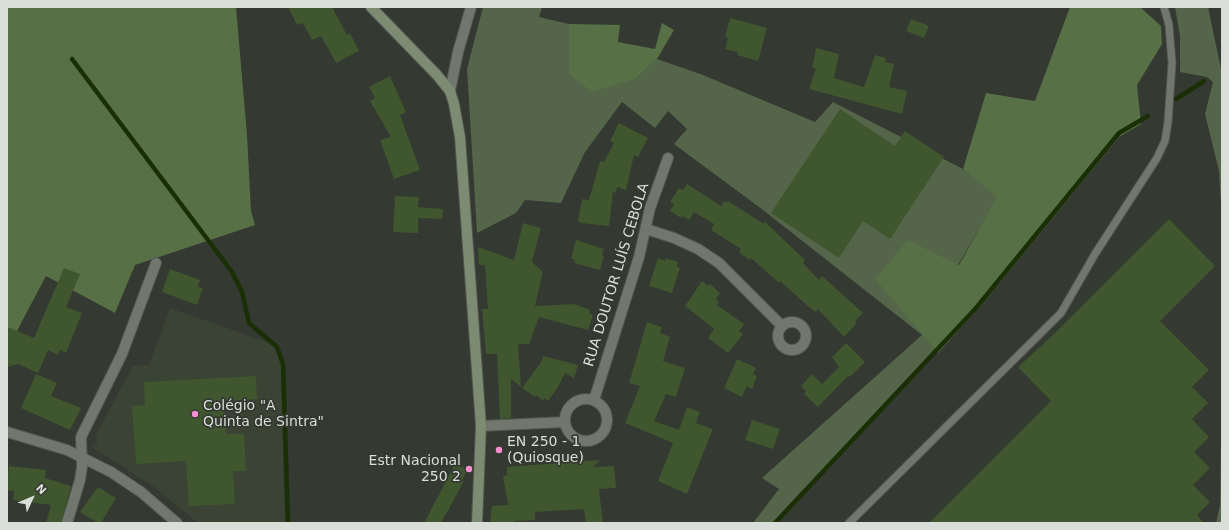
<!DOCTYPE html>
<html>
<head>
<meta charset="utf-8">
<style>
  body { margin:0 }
  #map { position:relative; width:1229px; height:530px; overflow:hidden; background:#343931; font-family:"DejaVu Sans",sans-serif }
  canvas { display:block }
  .frame { position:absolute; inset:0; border:8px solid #daded8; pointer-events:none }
  .north { position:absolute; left:12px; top:478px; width:40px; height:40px; -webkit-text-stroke:3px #343931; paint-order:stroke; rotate:46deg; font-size:11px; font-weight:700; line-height:16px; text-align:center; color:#daded8 }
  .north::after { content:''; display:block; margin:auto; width:14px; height:18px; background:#daded8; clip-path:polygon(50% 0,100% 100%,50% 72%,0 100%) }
</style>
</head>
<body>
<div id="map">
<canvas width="1229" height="530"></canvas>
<div class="frame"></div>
<div class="north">N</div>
</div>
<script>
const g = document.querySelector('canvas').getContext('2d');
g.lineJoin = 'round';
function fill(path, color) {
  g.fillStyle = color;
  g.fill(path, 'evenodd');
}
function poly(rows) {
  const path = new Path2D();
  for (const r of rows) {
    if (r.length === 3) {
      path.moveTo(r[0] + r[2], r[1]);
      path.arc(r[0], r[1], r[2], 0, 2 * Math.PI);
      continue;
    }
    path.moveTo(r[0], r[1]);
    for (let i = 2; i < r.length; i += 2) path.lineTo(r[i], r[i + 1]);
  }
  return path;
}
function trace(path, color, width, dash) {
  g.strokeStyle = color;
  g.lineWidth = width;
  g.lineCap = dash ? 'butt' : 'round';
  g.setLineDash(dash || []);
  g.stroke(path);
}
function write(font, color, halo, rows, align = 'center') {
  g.font = font + ' "DejaVu Sans",sans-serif';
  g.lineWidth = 3.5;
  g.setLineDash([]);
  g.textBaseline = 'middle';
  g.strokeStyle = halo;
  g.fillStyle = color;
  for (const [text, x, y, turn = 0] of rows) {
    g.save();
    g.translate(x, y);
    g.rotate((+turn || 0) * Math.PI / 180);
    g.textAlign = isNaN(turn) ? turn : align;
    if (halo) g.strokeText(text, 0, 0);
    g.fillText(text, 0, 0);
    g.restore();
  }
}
const built = poly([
  [170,308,273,344,281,364,285,523,198,523,154,487,95,449,92,446,92,444,97,443,96,434,133,366,149,365]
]);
const green = poly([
  [483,7,542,7,539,17,569,24,569,74,637,78,657,59,703,75,815,122,833,102,963,169,998,197,958,265,908,241,876,279,935,349,772,523,753,523,779,489,762,478,922,335,763,210,674,144,687,129,668,111,655,128,622,102,585,152,561,203,525,200,516,213,477,233,467,69],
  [1175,7,1208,7,1214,36,1222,73,1222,221,1219,171,1205,114,1213,82,1207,77,1180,72,1180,36],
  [1222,373,1222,523,1216,523,1220,505]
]);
const forest = poly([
  [7,7,236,7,247,135,251,211,255,225,135,265,115,313,46,276,10,344,7,343],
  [1070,7,1140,7,1161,26,1162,44,1137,85,1141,124,1119,137,984,302,938,353,875,279,908,240,959,265,997,197,963,169,986,93,1035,101],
  [662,23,674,30,657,59,637,78,592,92,569,74,569,24,620,25,618,42,655,49]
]);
const stream = poly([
  [72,59,232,272,242,292,249,323,277,347,283,364,288,523],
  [1176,99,1204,81],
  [775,523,976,308,1119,133,1148,116]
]);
const building = poly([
  [288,7,332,7,347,35,350,33,359,51,336,63,321,36,312,40,303,23,297,25],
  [730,18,767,28,758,61,737,55,738,52,725,49,728,38,725,37],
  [911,19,929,26,924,38,906,31],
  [816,48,839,54,834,78,864,87,875,55,886,58,885,62,894,64,889,87,907,91,902,114,809,89,816,69,812,68],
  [390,76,406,112,400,115,420,170,394,179,380,140,391,137,370,101,375,98,369,87],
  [840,109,895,146,905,131,944,157,890,239,863,221,839,258,771,213],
  [619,123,648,138,638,157,634,155,626,190,617,187,616,193,613,192,609,226,581,223,578,221,582,199,589,200,600,161,604,162,614,143,610,141],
  [687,184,721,206,724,201,727,203,728,201,764,224,765,222,805,260,803,263,819,280,822,276,863,313,855,321,857,323,844,337,818,309,816,312,809,307,780,281,779,283,751,258,749,260,739,252,741,249,711,230,714,224,694,212,689,220,682,216,681,218,670,211,674,204,670,202,679,188,683,190],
  [395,196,419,197,418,207,443,209,442,219,418,218,418,233,393,232],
  [1169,219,1215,266,1160,321,1209,370,1192,387,1208,403,1192,419,1209,437,1194,452,1210,468,1193,485,1210,502,1197,515,1204,523,929,523,1051,401,1018,367,1052,336],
  [523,223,541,228,532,262,543,272,535,306,574,304,590,310,589,313,593,315,588,330,539,317,529,344,518,344,521,387,511,379,511,418,500,419,497,354,486,354,482,309,488,309,485,265,479,265,478,247,514,260],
  [576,240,604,249,602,256,604,256,600,270,574,263,575,260,571,259],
  [658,258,665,261,665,258,678,262,677,267,680,268,672,293,649,286],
  [64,268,80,274,66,307,82,313,66,353,60,350,58,355,48,350,38,373,18,364,7,367,7,327,34,338],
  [170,269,200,280,198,287,203,288,197,305,162,292],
  [702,281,708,286,710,284,720,293,716,299,719,302,717,305,744,324,739,331,743,334,728,353,708,338,714,329,685,306],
  [647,322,662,327,660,333,670,337,663,361,685,368,676,397,666,394,654,421,679,430,687,407,700,412,696,423,713,429,687,494,658,481,673,443,625,423,640,386,629,383],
  [846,343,865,362,850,377,848,376,818,407,804,394,806,391,801,386,812,374,822,384,839,367,832,357],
  [543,356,578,365,574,378,565,373,558,387,548,401,544,398,543,401,536,395,535,397,522,388,541,362,544,363,541,362],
  [737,359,756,368,753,374,757,376,752,389,747,386,742,397,724,388],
  [36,374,57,383,51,396,81,408,70,430,21,408],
  [256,376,257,399,223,401,226,434,244,434,246,471,233,471,235,504,189,506,186,461,136,464,132,406,145,405,144,382],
  [752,420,780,429,773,449,745,440],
  [600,460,593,467,614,466,616,488,599,489,603,523,586,523,584,509,535,512,535,520,514,521,514,523,490,523,492,506,508,505,503,476,507,475,507,467],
  [455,464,467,469,462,481,463,482,447,513,446,513,441,523,424,523],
  [9,466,46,470,45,478,71,486,61,523,46,523,51,505,13,500,14,491,7,490],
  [98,487,116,498,101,523,98,523,80,512]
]);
const lane = poly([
  [849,523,1061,313,1095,254,1157,158,1165,141,1168,122,1172,63,1169,25,1164,7]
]);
const street = poly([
  [450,91,458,52,471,7],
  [646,229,674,238,698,249,719,263,782,326],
  [792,336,14],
  [586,420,21],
  [594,400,639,257,650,208,668,158],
  [481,426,565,422],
  [7,432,67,450,111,472,141,492,177,523],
  [67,523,80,480,82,467,81,437,122,354,156,263]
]);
const secondary = poly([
  [371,7,437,75,450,91,454,104,460,137,481,426,477,523]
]);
const markers = [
  [195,414,4,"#f690d0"],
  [499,450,4,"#f690d0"],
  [469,469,4,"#f690d0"]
];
const streetNames = [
  ["RUA DOUTOR LUÍS CEBOLA",617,275,-73]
];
const poiNames = [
  ["Colégio \"A",203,406],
  ["Quinta de Sintra\"",203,422],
  ["EN 250 - 1",507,442],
  ["(Quiosque)",507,458],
  ["Estr Nacional",461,461,"right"],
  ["250 2",461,477,"right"]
];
fill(built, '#3b4335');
fill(green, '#556549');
fill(forest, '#587046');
trace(stream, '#1a2f06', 4.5);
fill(building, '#3f562e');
trace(lane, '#51564e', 9);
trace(street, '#51564e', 12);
trace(secondary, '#51564e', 12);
trace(lane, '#71776d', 7);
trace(street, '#71776d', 10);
trace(secondary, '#7c8b72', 10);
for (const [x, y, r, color] of markers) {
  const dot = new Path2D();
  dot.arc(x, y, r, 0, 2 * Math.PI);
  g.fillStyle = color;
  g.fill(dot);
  trace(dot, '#343931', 1.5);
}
write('14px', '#daded8', '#343931', streetNames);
write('14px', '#daded8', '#343931', poiNames, 'left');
</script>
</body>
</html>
